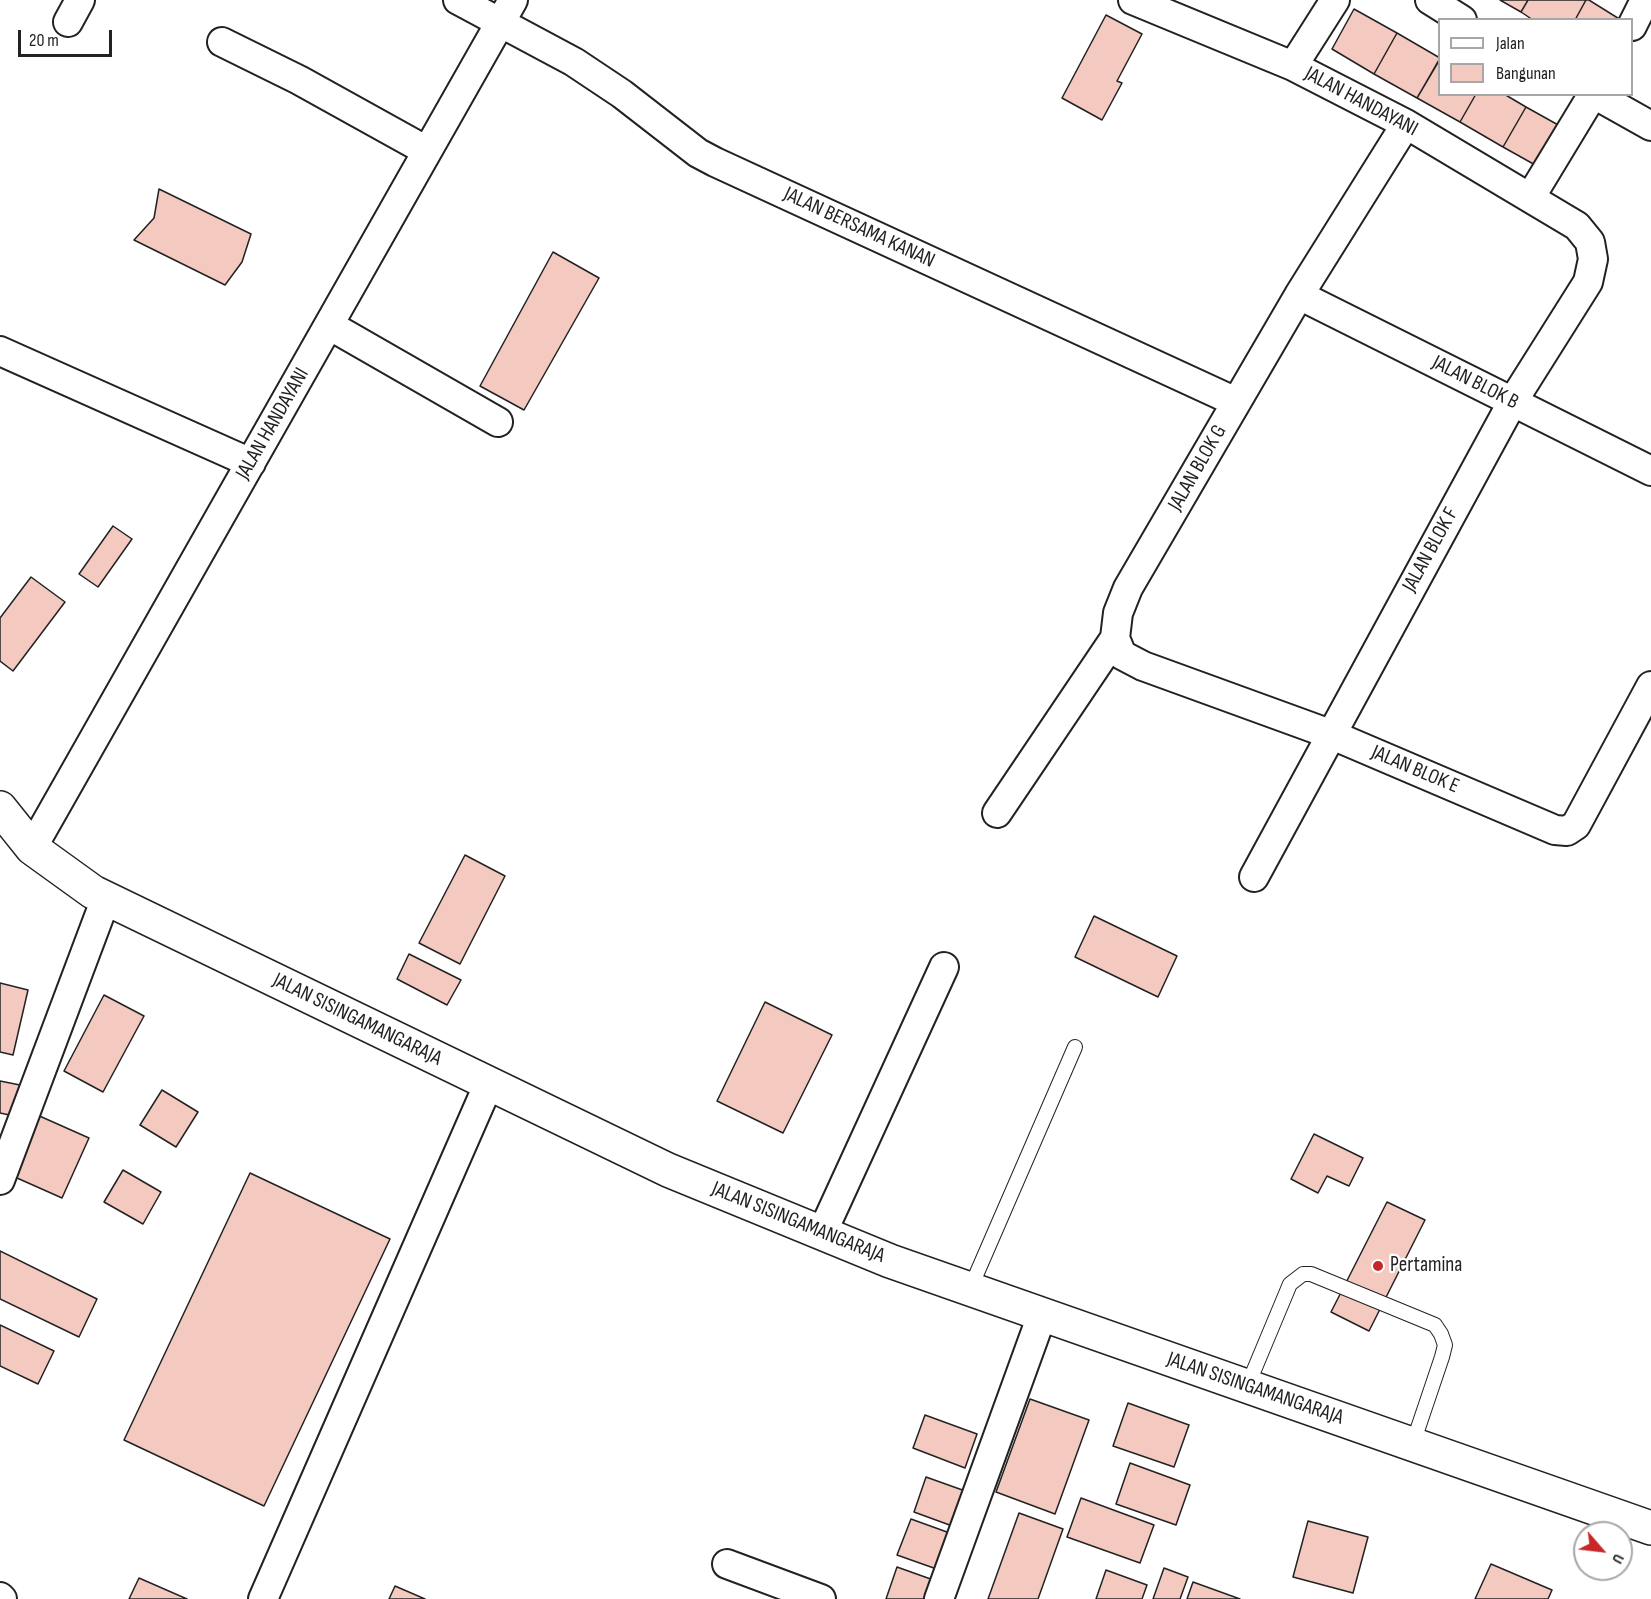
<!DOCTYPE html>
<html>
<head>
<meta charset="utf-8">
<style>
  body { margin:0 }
  #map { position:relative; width:1651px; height:1599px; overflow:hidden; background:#fff; font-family:"Sofia Sans Condensed",sans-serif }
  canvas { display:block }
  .legend { position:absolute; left:1438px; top:18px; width:195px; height:78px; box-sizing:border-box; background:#fff; border:2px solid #a7a7a7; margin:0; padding:8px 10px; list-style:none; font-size:18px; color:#222 }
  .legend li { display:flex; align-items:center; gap:12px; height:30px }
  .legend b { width:30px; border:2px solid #a7a7a7 }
  .north { position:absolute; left:1573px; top:1521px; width:60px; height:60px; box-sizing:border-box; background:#fff; border:2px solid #a7a7a7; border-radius:50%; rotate:118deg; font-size:16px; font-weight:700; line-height:24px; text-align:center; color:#222 }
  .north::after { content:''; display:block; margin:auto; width:21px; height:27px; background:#c62828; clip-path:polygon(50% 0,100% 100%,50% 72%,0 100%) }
  .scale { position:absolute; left:18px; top:30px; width:94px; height:27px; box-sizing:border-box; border:3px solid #222; border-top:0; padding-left:8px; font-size:18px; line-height:21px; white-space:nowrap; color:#222; -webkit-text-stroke:4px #fff; paint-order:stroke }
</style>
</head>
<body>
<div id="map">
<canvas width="1651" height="1599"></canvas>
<ul class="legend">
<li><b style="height:8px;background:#fff"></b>Jalan</li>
<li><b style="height:16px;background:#f3c9c0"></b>Bangunan</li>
</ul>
<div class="north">U</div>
<div class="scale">20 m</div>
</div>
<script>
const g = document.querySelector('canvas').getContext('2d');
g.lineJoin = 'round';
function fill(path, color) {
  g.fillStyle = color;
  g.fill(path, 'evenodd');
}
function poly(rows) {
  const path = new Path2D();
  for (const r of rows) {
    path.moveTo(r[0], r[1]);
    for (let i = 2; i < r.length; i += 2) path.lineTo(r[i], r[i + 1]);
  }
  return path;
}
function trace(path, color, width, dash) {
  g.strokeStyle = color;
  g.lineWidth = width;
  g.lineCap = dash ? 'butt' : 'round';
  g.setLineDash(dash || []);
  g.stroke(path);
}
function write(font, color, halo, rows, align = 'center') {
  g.font = font + ' "Sofia Sans Condensed",sans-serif';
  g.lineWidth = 4.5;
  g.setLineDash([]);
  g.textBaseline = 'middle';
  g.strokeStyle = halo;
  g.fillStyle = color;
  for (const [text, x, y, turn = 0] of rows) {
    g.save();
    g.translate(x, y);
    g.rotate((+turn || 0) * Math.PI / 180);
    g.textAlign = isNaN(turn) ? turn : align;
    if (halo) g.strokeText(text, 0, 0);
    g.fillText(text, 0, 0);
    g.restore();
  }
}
const building = poly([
  [1500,0,1528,0,1521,12,1500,0],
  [1528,0,1586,0,1575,20,1533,20,1521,12,1528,0],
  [1586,0,1589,0,1621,20,1575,20,1586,0],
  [1354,9,1397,33,1374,74,1332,49,1354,9],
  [1106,15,1142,34,1117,81,1122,83,1102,120,1062,98,1106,15],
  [1397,33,1440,58,1417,98,1374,74,1397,33],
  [1440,59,1440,94,1476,94,1460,122,1417,98,1440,59],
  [1476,94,1504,94,1526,107,1503,147,1460,122,1476,94],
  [1526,107,1569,131,1546,171,1503,147,1526,107],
  [159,189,251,234,242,262,225,285,134,240,154,218,159,189],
  [553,252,599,278,524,410,480,386,553,252],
  [113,526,132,539,98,587,79,574,113,526],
  [31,577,65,602,13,671,0,661,0,618,31,577],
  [465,855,505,876,460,964,419,943,465,855],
  [1094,916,1177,956,1158,997,1075,957,1094,916],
  [409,954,461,980,447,1005,397,979,409,954],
  [0,983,28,990,13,1055,0,1052,0,983],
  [104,995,144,1016,103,1092,64,1071,104,995],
  [765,1002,832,1035,783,1133,717,1101,765,1002],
  [0,1081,20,1085,14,1116,0,1113,0,1081],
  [162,1090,198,1112,176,1147,140,1125,162,1090],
  [35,1114,89,1138,62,1198,8,1174,35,1114],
  [1314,1134,1363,1158,1349,1186,1327,1176,1318,1193,1291,1179,1314,1134],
  [123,1170,161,1192,143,1224,104,1202,123,1170],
  [250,1173,390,1239,264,1506,124,1440,250,1173],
  [1387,1202,1425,1220,1369,1331,1331,1312,1387,1202],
  [0,1251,97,1299,79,1337,0,1299,0,1251],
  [0,1325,54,1351,38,1384,0,1366,0,1325],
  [1030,1399,1089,1420,1055,1514,996,1492,1030,1399],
  [1128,1403,1189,1425,1174,1467,1113,1446,1128,1403],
  [925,1415,977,1434,965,1468,913,1448,925,1415],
  [1130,1463,1190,1485,1176,1525,1116,1504,1130,1463],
  [926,1477,968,1492,955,1527,914,1512,926,1477],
  [1081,1498,1154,1525,1140,1563,1067,1537,1081,1498],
  [1019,1513,1063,1529,1038,1599,988,1599,1019,1513],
  [911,1519,958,1536,945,1572,897,1555,911,1519],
  [1308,1521,1368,1537,1353,1593,1293,1577,1308,1521],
  [1491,1564,1552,1590,1548,1599,1475,1599,1491,1564],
  [897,1567,939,1582,933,1599,886,1599,897,1567],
  [1164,1568,1188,1577,1180,1599,1153,1599,1164,1568],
  [1106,1570,1147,1585,1142,1599,1096,1599,1106,1570],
  [139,1578,187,1599,129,1599,139,1578],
  [1193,1582,1240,1599,1187,1599,1193,1582],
  [395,1586,425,1599,389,1599,395,1586]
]);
const service = poly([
  [970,1289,1075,1047],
  [1247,1387,1290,1284,1303,1274,1311,1274,1435,1325,1441,1334,1445,1345,1442,1357,1413,1443]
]);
const minor = poly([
  [458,0,574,62,622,94,698,153,715,162,1236,402],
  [1133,0,1293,66,1406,124,1577,226,1590,242,1593,259,1588,282,1513,401,1254,877],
  [1430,0,1462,20],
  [68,22,80,0],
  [1632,26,1645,0],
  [222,42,299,80,427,151],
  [1293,66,1335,0],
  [1594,94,1651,126],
  [1530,198,1593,94],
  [1299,295,1651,471],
  [329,325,498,422],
  [0,351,251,463],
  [1115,638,1122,655,1143,666,1330,734,1555,830,1567,831,1576,825,1651,686],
  [997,813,1115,638,1118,613,1128,588,1299,295,1406,124],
  [32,848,513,0],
  [0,1180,106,898],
  [822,1233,944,967],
  [727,1564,821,1599],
  [0,1597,2,1599],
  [263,1599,489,1083],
  [939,1599,1042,1315]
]);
const trunk = poly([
  [0,808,32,848,93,892,668,1170,890,1261,1651,1528]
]);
const markers = [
  [1378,1266,6,"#c62828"]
];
const streetNames = [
  ["JALAN HANDAYANI",1361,102,28],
  ["JALAN BERSAMA KANAN",859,228,25],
  ["JALAN BLOK B",1475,383,27],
  ["JALAN HANDAYANI",273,424,-60],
  ["JALAN BLOK G",1198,468,-60],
  ["JALAN BLOK F",1431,550,-61],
  ["JALAN BLOK E",1415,770,23],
  ["JALAN SISINGAMANGARAJA",357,1020,26],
  ["JALAN SISINGAMANGARAJA",798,1223,22],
  ["JALAN SISINGAMANGARAJA",1255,1389,19]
];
const poiNames = [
  ["Pertamina",1390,1266]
];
fill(building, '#f3c9c0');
trace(building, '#222', 1.5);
trace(service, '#222', 16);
trace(minor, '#222', 32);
trace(trunk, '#222', 36);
trace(service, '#fff', 14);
trace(minor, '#fff', 28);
trace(trunk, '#fff', 33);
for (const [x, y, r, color] of markers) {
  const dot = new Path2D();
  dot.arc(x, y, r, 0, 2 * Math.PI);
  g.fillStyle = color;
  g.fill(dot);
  trace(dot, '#fff', 2);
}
write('21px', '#222', '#fff', streetNames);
write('21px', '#222', '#fff', poiNames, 'left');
</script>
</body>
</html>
